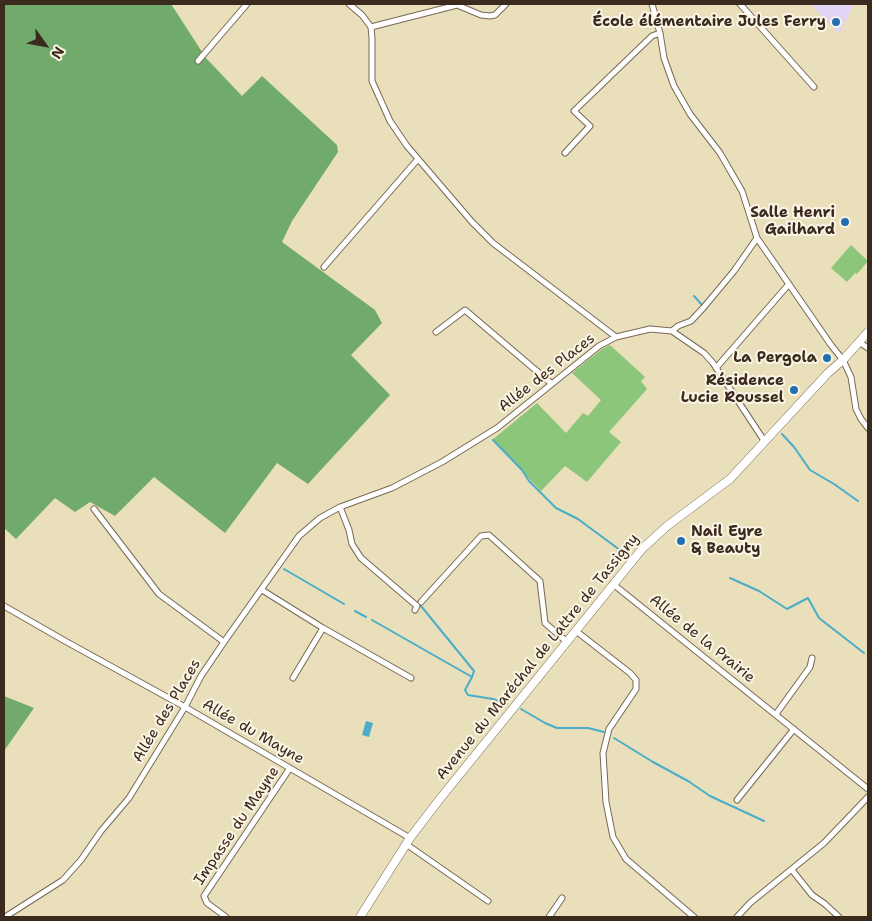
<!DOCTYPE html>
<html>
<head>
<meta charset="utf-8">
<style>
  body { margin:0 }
  #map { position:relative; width:872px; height:921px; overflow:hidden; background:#e9dfba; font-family:"Shantell Sans",sans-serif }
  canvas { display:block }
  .frame { position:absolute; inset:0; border:5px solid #3b2a1e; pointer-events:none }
  .north { position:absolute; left:20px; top:20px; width:50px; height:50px; -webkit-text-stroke:4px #fcf5e5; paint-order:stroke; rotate:122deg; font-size:14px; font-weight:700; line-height:20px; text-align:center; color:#3b2a1e }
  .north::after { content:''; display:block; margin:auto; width:18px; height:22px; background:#3b2a1e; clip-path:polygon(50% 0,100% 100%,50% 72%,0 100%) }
</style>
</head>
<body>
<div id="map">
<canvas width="872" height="921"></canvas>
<div class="frame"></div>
<div class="north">N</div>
</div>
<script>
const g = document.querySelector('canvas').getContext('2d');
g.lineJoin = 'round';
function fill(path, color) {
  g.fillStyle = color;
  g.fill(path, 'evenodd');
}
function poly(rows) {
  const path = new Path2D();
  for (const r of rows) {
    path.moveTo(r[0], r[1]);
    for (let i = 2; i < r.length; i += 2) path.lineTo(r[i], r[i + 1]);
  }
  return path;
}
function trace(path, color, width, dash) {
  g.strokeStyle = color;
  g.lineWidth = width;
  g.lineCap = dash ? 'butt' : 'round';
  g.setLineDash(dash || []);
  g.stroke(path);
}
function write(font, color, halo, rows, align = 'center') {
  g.font = font + ' "Shantell Sans",sans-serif';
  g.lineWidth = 4;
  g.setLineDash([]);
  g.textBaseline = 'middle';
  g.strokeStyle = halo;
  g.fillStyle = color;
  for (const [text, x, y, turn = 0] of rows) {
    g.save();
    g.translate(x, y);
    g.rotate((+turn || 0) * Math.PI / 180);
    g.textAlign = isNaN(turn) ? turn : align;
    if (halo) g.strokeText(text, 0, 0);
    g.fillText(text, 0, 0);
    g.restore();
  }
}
const built = poly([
  [811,4,854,4,839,34]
]);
const green = poly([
  [851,245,868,261,857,274,855,273,847,282,831,268],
  [610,345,645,377,641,381,647,389,609,432,621,442,587,482,565,466,541,491,492,440,537,403,566,433,583,413,588,416,601,400,572,373,602,349]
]);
const forest = poly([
  [4,4,171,4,206,58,242,96,262,76,337,145,338,152,292,221,282,242,375,310,382,323,351,355,390,395,308,484,277,463,225,533,154,477,115,516,90,502,75,512,55,498,16,539,4,528],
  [4,696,34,708,4,751]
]);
const water = poly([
  [366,721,373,723,369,737,362,735]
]);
const stream = poly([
  [694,296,703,306],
  [782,434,794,447,810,470,834,484,858,501],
  [493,440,522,470,529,481,556,508,578,519,628,556],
  [284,569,344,604],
  [730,578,759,591,787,609,808,598,819,618,864,653],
  [421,606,474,671,472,677,465,690,468,695,493,699,507,704],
  [355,611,366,617],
  [372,620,472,677],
  [521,709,545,723,557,728,588,728,604,732],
  [614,738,653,762,688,781,710,796,764,821]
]);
const street = poly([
  [349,4,362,15,371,27,372,38,372,81,390,121,407,146,472,222,493,243,616,337],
  [652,4,660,33,664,58,674,86,690,114,720,153,742,191,757,238,831,345,843,360,851,377,856,409,861,419,868,428],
  [740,4,814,87],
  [371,27,457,5,481,15,490,16,495,15,506,4],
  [198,61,247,4],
  [565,153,590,126,574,111,652,36,660,33],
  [324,267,418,159],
  [672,331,678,326,691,321,704,307,734,271,757,238],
  [436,332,465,310,552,384],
  [859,342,868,348],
  [716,368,789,284],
  [340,507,349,530,352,544,361,558,417,606,415,610],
  [94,509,159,594,224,642],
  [613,584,868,789],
  [262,590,323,628,411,678],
  [421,602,481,536,489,535,540,581,545,623,567,642],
  [4,606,65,641,185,707,410,838],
  [576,631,630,673,636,680,636,689,609,729,603,753,606,802,613,837,626,859,694,917],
  [293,678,323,628],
  [776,714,810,667,812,658],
  [737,800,794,729],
  [406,844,488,901],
  [792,870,812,895,825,904,839,917],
  [5,917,63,880,81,860,101,831,129,798,185,707,201,676,224,642,299,536,320,518,340,507,392,488,442,462,497,428,599,346,616,337,650,329,672,331,704,353,713,363,765,442],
  [226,917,207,903,204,896,290,768],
  [549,917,562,898],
  [737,917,750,903,824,843,868,797]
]);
const secondary = poly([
  [360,917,410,838,439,800,642,549,667,526,730,479,828,373,843,360,868,332]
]);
const markers = [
  [836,22,5,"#1f6fb2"],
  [845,222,5,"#1f6fb2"],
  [827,358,5,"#1f6fb2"],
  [794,390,5,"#1f6fb2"],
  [681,541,5,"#1f6fb2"]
];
const poiNames = [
  ["École élémentaire Jules Ferry",826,22],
  ["Salle Henri",835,213],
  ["Gailhard",835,230],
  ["La Pergola",817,358],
  ["Résidence",784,381],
  ["Lucie Roussel",784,398],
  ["Nail Eyre",691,532,"left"],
  ["& Beauty",691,549,"left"]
];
const streetNames = [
  ["Allée des Places",547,373,-38],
  ["Allée de la Prairie",702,639,39],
  ["Avenue du Maréchal de Lattre de Tassigny",538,657,-51],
  ["Allée des Places",167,711,-59],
  ["Allée du Mayne",253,732,30],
  ["Impasse du Mayne",237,826,-56]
];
fill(built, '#e1d4f4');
fill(green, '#8bc67b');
fill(forest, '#70ab6b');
fill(water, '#4aaec9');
trace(stream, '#4aaec9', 2);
trace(street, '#786955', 7);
trace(secondary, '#786955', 9);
trace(street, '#fff', 5);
trace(secondary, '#fff', 8);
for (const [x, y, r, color] of markers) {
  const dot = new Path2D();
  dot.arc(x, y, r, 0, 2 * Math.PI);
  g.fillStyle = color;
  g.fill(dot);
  trace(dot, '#fcf5e5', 2);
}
write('bold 15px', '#3b2a1e', '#fcf5e5', poiNames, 'right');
write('15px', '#3b2a1e', '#fcf5e5', streetNames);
</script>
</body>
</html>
